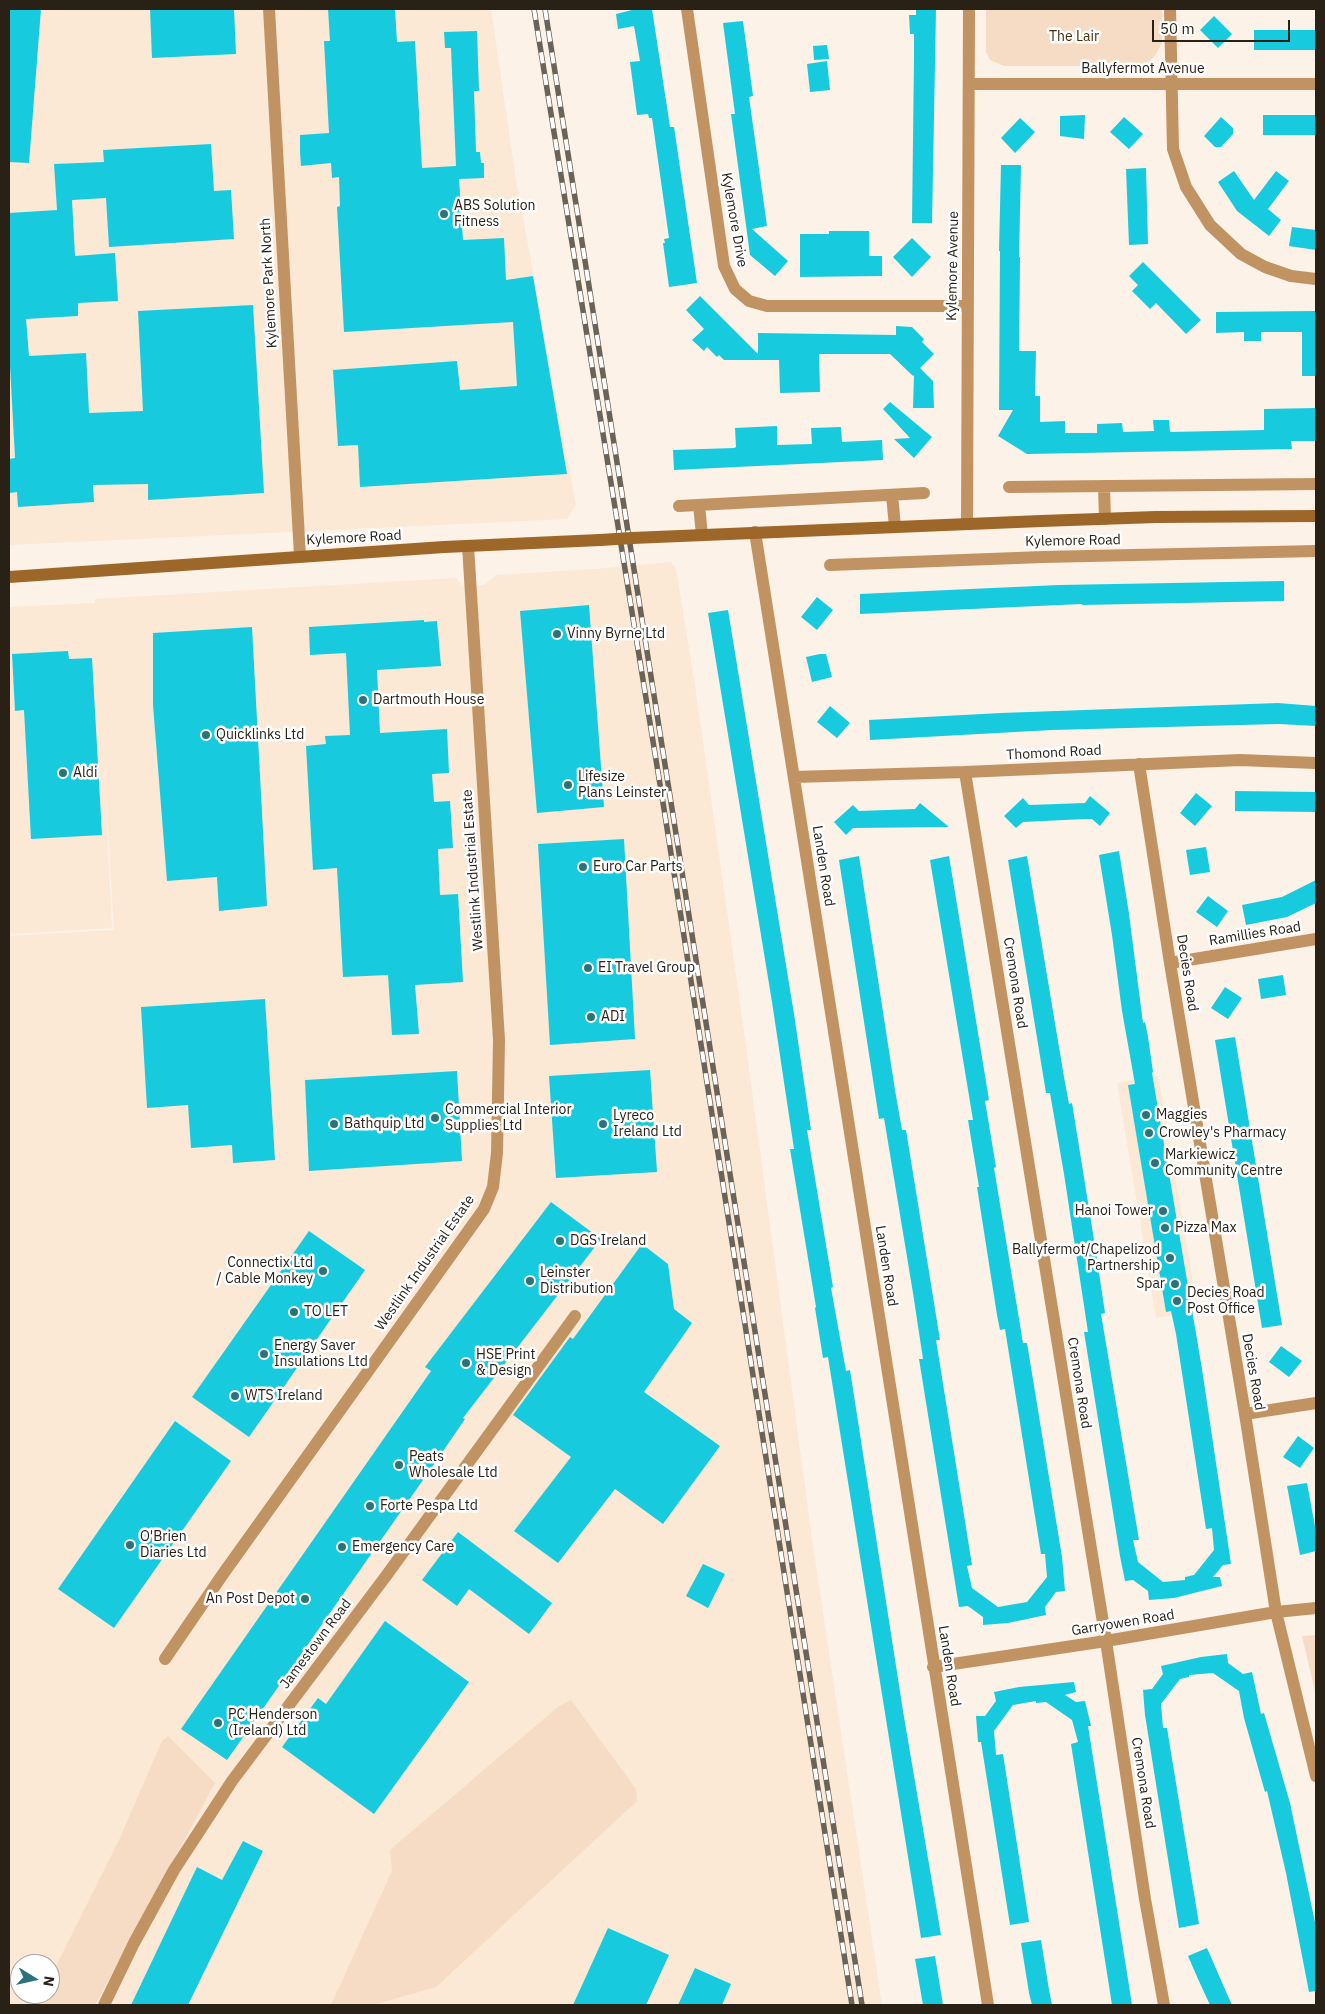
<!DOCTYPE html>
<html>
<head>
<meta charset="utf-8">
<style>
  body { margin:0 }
  #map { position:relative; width:1325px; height:2014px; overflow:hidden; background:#fcf2e8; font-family:"IBM Plex Sans",sans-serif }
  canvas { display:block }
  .frame { position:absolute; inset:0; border:10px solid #292016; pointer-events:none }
  .north { position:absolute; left:10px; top:1954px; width:50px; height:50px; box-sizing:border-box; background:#fff; border:1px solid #a9a6a2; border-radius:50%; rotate:99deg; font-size:14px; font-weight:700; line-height:20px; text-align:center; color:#292016 }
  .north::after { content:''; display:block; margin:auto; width:18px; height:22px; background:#2a737c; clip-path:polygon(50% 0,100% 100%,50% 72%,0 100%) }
  .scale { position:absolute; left:1152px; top:20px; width:138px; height:22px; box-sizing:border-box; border:2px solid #292016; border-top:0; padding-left:6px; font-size:15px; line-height:18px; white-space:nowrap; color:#292016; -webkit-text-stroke:4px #fff; paint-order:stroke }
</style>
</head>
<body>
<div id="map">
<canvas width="1325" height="2014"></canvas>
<div class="frame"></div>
<div class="north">N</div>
<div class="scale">50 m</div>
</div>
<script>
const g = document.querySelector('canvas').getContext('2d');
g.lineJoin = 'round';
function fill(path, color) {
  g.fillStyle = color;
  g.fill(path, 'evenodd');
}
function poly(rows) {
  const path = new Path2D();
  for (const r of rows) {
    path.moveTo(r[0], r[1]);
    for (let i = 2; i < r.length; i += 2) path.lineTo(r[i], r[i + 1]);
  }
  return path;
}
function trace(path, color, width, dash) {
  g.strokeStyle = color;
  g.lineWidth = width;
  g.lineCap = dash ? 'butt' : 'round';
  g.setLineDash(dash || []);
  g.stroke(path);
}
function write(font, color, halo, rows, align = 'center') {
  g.font = font + ' "IBM Plex Sans",sans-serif';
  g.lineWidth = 5;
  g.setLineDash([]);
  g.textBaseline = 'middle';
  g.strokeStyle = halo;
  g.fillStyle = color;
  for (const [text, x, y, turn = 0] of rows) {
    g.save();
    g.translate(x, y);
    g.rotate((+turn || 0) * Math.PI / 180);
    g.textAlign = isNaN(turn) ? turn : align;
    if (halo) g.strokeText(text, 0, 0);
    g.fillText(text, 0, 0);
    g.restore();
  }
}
const built = poly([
  [9,9,491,9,516,180,576,505,567,519,9,545],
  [671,562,676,569,695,685,745,1039,812,1539,882,2005,9,2005,9,936,114,930,103,745,112,928,9,934,9,607,95,603,95,599,456,578,462,585,484,585,497,575,596,569],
  [20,1964,50,1964,50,1994,20,1994],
  [1158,1076,1198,1311,1156,1318,1117,1083]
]);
const green = poly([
  [986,9,1162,9,1162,43,1154,57,1143,66,1004,66,990,60,986,52],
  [1316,1635,1316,1696,1302,1636],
  [571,1700,636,1789,637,1801,436,1987,373,2005,331,2005,392,1871,390,1850,559,1706],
  [168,1736,215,1783,95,2005,36,2005,42,1994,50,1994,50,1978,120,1838,162,1741]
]);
const building = poly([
  [9,9,41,9,29,163,9,162],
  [150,9,234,9,236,54,152,58],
  [328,9,395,9,397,42,415,41,422,168,456,166,451,48,445,48,444,32,477,31,479,91,474,91,476,152,480,152,481,163,484,163,484,178,459,179,463,240,504,238,506,280,533,276,567,474,360,487,358,445,338,446,333,370,457,361,460,390,517,386,513,322,344,332,337,207,340,206,339,177,332,178,331,163,301,166,300,152,300,135,329,133,324,41,330,41],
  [636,9,652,9,670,127,674,127,697,283,669,287,663,243,665,243,664,239,669,238,652,118,649,118,648,114,637,115,630,62,640,61,634,26,618,29,616,14],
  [916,9,936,9,932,223,912,223,914,58,914,34,910,34,909,15,916,15],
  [1214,16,1232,34,1218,48,1200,30],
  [743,21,753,96,749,97,767,226,752,229,788,261,775,276,750,255,731,114,735,114,723,23],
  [1254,30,1316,30,1316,50,1254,50],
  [827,45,829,59,814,60,813,46],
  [827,61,830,90,810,92,807,64],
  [1085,115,1084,139,1060,136,1060,116],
  [1263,115,1316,115,1316,135,1263,135],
  [1124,117,1143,134,1129,149,1110,132],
  [1221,117,1233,128,1233,134,1221,147,1215,147,1204,136],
  [1020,118,1035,132,1015,153,1001,138],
  [211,144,214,191,231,190,234,239,109,247,106,198,72,200,75,256,115,253,118,301,78,303,78,316,26,319,29,356,86,353,89,413,143,411,138,311,253,305,264,493,148,500,148,484,93,485,94,502,18,507,17,492,10,493,9,482,9,459,15,458,9,347,9,213,57,210,54,164,104,162,103,150],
  [1001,165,1021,165,1019,257,1020,257,1019,351,1036,351,1035,396,1040,396,1040,422,1065,421,1065,433,1097,433,1097,424,1122,423,1123,432,1154,431,1153,420,1169,420,1170,432,1264,430,1264,409,1316,408,1316,441,1291,441,1292,449,1027,454,998,436,1013,410,999,410,1000,251,999,251],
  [1146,168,1148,244,1129,245,1126,169],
  [1234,171,1254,200,1276,171,1289,181,1268,209,1281,220,1269,236,1237,211,1218,182],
  [1292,227,1316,230,1316,250,1289,246],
  [829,231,869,231,869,256,882,256,882,276,800,277,800,234,829,234],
  [912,238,931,257,912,277,893,257],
  [1143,262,1201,320,1186,334,1156,303,1150,309,1132,291,1138,285,1129,276],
  [700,296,758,354,758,333,896,335,896,326,912,327,924,339,922,342,934,354,920,368,933,381,934,408,913,408,914,375,913,376,890,354,819,354,820,392,780,393,779,360,724,360,719,355,717,357,707,347,704,351,692,340,704,329,686,310],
  [1316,311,1316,376,1302,376,1302,332,1261,332,1261,341,1244,341,1244,332,1216,333,1216,312],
  [890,402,932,437,914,458,894,439,910,438,883,409],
  [777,426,777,445,812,444,811,428,841,427,842,442,882,440,883,460,674,470,673,450,734,448,736,447,735,428],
  [1284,581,1284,601,1082,605,1082,604,860,614,860,594,1059,585],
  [817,597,833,610,817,630,801,617],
  [589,605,604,807,537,813,520,611],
  [728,610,794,1014,811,1130,807,1130,833,1287,831,1288,846,1371,850,1370,903,1711,941,1935,921,1938,828,1357,823,1358,815,1308,816,1307,790,1149,794,1149,772,1002,708,613],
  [424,620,424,622,437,621,441,666,377,670,380,733,447,729,449,773,432,774,434,802,450,801,453,848,438,849,440,895,458,894,463,982,415,985,419,1034,392,1035,388,975,343,977,337,868,313,870,306,746,326,744,325,736,350,735,346,653,310,655,309,627],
  [252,627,267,906,219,911,217,877,167,881,153,705,153,633],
  [68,651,69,659,92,658,102,835,31,839,24,710,15,711,12,654],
  [820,654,826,654,832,677,812,682,806,657],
  [1278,703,1316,706,1316,726,1279,724,1052,730,870,740,869,720,1001,713],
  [830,706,850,723,837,738,817,722],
  [1235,791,1316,792,1316,812,1235,811],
  [1196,793,1212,806,1195,826,1180,813],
  [1090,796,1110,813,1100,826,1092,819,1085,819,1023,822,1016,828,1004,816,1023,798,1029,805,1085,803],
  [920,803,949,827,853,828,846,835,834,822,853,805,859,811,915,809],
  [624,839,635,1039,550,1045,538,844],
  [1206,847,1210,872,1190,875,1186,850],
  [1119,851,1129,914,1143,1023,1145,1022,1148,1037,1153,1072,1152,1073,1202,1369,1231,1564,1223,1565,1213,1577,1220,1577,1222,1586,1174,1598,1149,1600,1148,1591,1133,1580,1125,1581,1120,1556,1084,1332,1088,1332,1064,1174,1050,1093,1046,1093,1008,860,1027,856,1064,1077,1069,1104,1072,1103,1095,1246,1105,1313,1101,1314,1139,1540,1133,1540,1138,1562,1163,1582,1185,1580,1185,1577,1194,1575,1214,1550,1212,1528,1206,1529,1176,1334,1171,1311,1166,1312,1128,1085,1135,1084,1122,1011,1112,935,1099,855],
  [859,856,895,1090,902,1130,906,1130,940,1340,936,1340,972,1565,967,1566,972,1588,998,1607,1027,1602,1047,1577,1045,1554,1041,1554,1005,1329,1000,1330,997,1315,977,1187,979,1187,968,1120,973,1120,930,860,949,856,989,1100,985,1101,996,1167,994,1168,1023,1343,1027,1343,1062,1557,1065,1591,1056,1592,1045,1607,1046,1615,1008,1623,983,1625,983,1617,968,1606,959,1607,919,1359,923,1359,913,1293,884,1118,879,1119,875,1093,839,860],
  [1316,880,1316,903,1287,917,1246,925,1242,905,1282,897],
  [1208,896,1228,911,1217,927,1196,912],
  [1283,975,1286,995,1261,999,1258,979],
  [1225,987,1242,998,1228,1019,1211,1008],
  [265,999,275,1160,233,1163,232,1145,191,1148,188,1105,147,1108,141,1007],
  [1235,1037,1282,1325,1262,1328,1215,1040],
  [650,1070,657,1172,556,1178,549,1076],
  [457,1071,462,1161,309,1171,305,1080],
  [551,1202,601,1239,463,1418,465,1419,437,1460,227,1760,181,1729,431,1371,425,1367],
  [309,1231,365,1270,249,1437,192,1397],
  [642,1244,668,1264,674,1309,692,1323,644,1392,720,1446,663,1524,615,1489,558,1563,514,1531,571,1457,513,1415,570,1337,573,1339],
  [1281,1346,1302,1361,1289,1377,1269,1362],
  [175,1421,231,1461,114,1628,58,1589],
  [1298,1436,1314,1448,1300,1468,1283,1457],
  [1307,1483,1316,1532,1316,1551,1300,1555,1287,1486],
  [458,1532,552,1603,529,1634,469,1589,457,1606,422,1580],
  [703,1564,725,1574,708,1608,686,1596],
  [385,1621,469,1682,374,1814,282,1747,318,1698,326,1704],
  [1227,1654,1228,1663,1243,1674,1252,1672,1261,1714,1264,1713,1290,1803,1316,1927,1316,1991,1309,1992,1286,1873,1267,1791,1265,1792,1244,1718,1239,1691,1213,1673,1189,1675,1189,1677,1180,1679,1161,1704,1163,1728,1167,1728,1199,1924,1179,1928,1145,1715,1143,1690,1152,1689,1163,1674,1161,1666,1201,1657],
  [1074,1682,1076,1692,1065,1695,1076,1702,1085,1701,1091,1726,1088,1726,1132,2005,1112,2005,1071,1744,1078,1742,1072,1720,1046,1702,1036,1703,1036,1701,1013,1705,994,1731,996,1755,1003,1754,1029,1922,1010,1925,981,1742,978,1742,976,1716,985,1716,996,1701,994,1692,1019,1687],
  [243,1841,263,1851,188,2005,131,2005,197,1867,222,1880],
  [608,1928,669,1955,646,2005,573,2005],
  [1041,1940,1049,1990,1052,2005,1032,2005,1029,1993,1021,1943],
  [1207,1948,1227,1994,1232,2005,1210,2005,1198,1979,1188,1956],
  [935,1956,943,2005,923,2005,915,1959],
  [695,1968,731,1984,722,2005,678,2005]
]);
const street = poly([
  [269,9,300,556],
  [687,9,724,266,735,289,749,301,767,306,967,306],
  [1170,9,1173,149,1186,187,1210,225,1241,254,1265,267,1291,276,1316,279],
  [969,84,1316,84],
  [1104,486,1105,519],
  [1009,487,1316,484],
  [892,495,895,527],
  [699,505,702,535],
  [679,506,924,493],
  [967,523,969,9],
  [755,532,988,2005],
  [830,565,1043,557,1316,551],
  [1139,764,1170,963,1245,1414,1276,1612,1316,1776],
  [965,772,1106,1641,1145,1899,1164,2005],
  [794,777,965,772,1240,760,1316,763],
  [1170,963,1316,939],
  [1245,1414,1316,1403],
  [165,1659,223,1574,484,1209,493,1187,497,1153,499,1040,468,546],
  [933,1667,1106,1641,1276,1612,1316,1608],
  [104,2005,134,1943,174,1870,232,1781,386,1576,575,1316]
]);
const secondary = poly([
  [632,538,1041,521,1156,517,1316,516],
  [9,577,444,547,600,540]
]);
const rail = poly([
  [534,9,664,809,852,2005],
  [545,9,862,2005]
]);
const secondaryBridge = poly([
  [600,540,632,538]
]);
const markers = [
  [444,214,5,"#2a737c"],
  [557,634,5,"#2a737c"],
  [363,700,5,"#2a737c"],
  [206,735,5,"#2a737c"],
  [63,773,5,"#2a737c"],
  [568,785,5,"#2a737c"],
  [583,867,5,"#2a737c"],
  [588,968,5,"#2a737c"],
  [591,1017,5,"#2a737c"],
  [1146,1115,5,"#2a737c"],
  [435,1118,5,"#2a737c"],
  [334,1124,5,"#2a737c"],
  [603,1124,5,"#2a737c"],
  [1149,1133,5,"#2a737c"],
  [1155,1163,5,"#2a737c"],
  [1163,1211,5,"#2a737c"],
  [1165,1228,5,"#2a737c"],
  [560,1241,5,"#2a737c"],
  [1170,1258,5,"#2a737c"],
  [323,1271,5,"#2a737c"],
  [530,1281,5,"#2a737c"],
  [1175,1284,5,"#2a737c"],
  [1177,1301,5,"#2a737c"],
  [294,1312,5,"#2a737c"],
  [264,1354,5,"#2a737c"],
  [466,1363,5,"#2a737c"],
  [235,1396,5,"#2a737c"],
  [399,1465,5,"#2a737c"],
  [370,1506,5,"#2a737c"],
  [130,1545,5,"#2a737c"],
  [342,1547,5,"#2a737c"],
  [305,1599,5,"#2a737c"],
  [218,1723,5,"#2a737c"]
];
const parkNames = [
  ["The Lair",1074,37]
];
const streetNames = [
  ["Ballyfermot Avenue",1143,69],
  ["Kylemore Drive",734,220,80],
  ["Kylemore Avenue",953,266,-89],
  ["Kylemore Park North",269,283,-93],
  ["Kylemore Road",354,538,-3],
  ["Kylemore Road",1073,541,-1],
  ["Thomond Road",1054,753,-3],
  ["Landen Road",823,866,81],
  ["Westlink Industrial Estate",473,870,-94],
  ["Ramillies Road",1255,934,-9],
  ["Decies Road",1187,973,81],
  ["Cremona Road",1015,983,81],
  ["Westlink Industrial Estate",425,1263,-55],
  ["Landen Road",886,1266,81],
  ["Decies Road",1253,1372,80],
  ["Cremona Road",1079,1383,81],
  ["Garryowen Road",1123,1623,-9],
  ["Jamestown Road",316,1644,-53],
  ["Landen Road",949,1666,81],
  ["Cremona Road",1143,1783,81]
];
const poiNames = [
  ["ABS Solution",454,206],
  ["Fitness",454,222],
  ["Vinny Byrne Ltd",567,634],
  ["Dartmouth House",373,700],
  ["Quicklinks Ltd",216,735],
  ["Aldi",73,773],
  ["Lifesize",578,777],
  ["Plans Leinster",578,793],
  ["Euro Car Parts",593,867],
  ["EI Travel Group",598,968],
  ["ADI",601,1017],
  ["Commercial Interior",445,1110],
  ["Supplies Ltd",445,1126],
  ["Maggies",1156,1115],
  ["Lyreco",613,1116],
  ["Ireland Ltd",613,1132],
  ["Bathquip Ltd",344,1124],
  ["Crowley's Pharmacy",1159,1133],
  ["Markiewicz",1165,1155],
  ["Community Centre",1165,1171],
  ["Hanoi Tower",1153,1211,"right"],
  ["Pizza Max",1175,1228],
  ["DGS Ireland",570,1241],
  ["Ballyfermot/Chapelizod",1160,1250,"right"],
  ["Partnership",1160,1266,"right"],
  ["Connectix Ltd",313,1263,"right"],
  ["/ Cable Monkey",313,1279,"right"],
  ["Leinster",540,1273],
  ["Distribution",540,1289],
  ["Spar",1165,1284,"right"],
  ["Decies Road",1187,1293],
  ["Post Office",1187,1309],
  ["TO LET",304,1312],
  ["Energy Saver",274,1346],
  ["Insulations Ltd",274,1362],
  ["HSE Print",476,1355],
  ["& Design",476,1371],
  ["WTS Ireland",245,1396],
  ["Peats",409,1457],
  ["Wholesale Ltd",409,1473],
  ["Forte Pespa Ltd",380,1506],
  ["O'Brien",140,1537],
  ["Diaries Ltd",140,1553],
  ["Emergency Care",352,1547],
  ["An Post Depot",295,1599,"right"],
  ["PC Henderson",228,1715],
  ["(Ireland) Ltd",228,1731]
];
fill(built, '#fbe8d5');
fill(green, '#f6dcc4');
fill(building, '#18cade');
trace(street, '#c19363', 12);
trace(secondary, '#9c6729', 12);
trace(rail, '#6b6258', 5.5);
trace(rail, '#fff', 4, [11]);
trace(secondaryBridge, '#9c6729', 12);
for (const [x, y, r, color] of markers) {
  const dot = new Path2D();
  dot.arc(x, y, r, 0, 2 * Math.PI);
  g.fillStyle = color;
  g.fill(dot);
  trace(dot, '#fff', 2);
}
write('14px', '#482b07', '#fff', parkNames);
write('14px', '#292016', '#fff', streetNames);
write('14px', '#292016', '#fff', poiNames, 'left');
</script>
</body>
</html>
